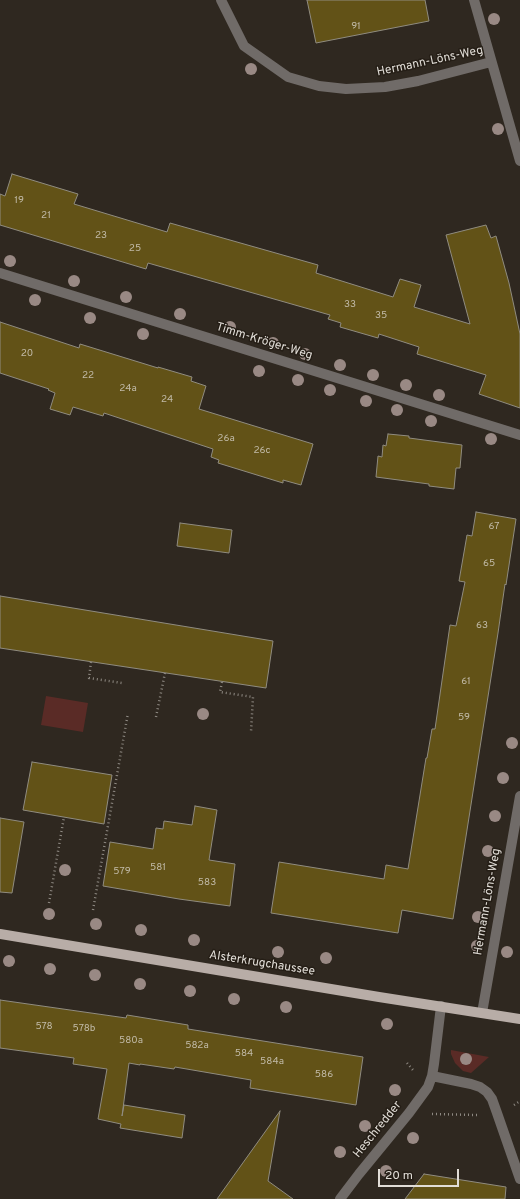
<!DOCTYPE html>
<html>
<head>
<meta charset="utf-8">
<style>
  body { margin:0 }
  #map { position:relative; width:520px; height:1199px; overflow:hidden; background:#2f2820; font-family:Overpass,sans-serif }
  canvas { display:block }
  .scale { position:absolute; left:378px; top:1169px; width:81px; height:18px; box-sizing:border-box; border:2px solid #e1ddd7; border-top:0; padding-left:5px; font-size:12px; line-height:14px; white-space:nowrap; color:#e1ddd7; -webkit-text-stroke:3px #251e16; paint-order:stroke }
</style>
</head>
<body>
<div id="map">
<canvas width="520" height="1199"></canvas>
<div class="scale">20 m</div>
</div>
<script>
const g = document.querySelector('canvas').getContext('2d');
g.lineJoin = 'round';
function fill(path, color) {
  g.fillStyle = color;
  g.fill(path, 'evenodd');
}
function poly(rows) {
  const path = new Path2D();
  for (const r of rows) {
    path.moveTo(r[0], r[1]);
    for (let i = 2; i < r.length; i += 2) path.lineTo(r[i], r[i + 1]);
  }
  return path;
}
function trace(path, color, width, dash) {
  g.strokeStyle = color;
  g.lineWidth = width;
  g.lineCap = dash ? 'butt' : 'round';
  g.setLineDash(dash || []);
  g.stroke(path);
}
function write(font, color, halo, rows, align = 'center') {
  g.font = font + ' Overpass,sans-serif';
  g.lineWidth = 3;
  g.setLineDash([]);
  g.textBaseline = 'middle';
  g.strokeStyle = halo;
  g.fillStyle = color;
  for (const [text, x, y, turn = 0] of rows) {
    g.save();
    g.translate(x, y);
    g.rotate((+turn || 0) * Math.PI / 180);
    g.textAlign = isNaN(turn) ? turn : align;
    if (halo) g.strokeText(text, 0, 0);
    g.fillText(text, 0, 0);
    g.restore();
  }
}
const green = poly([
  [46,696,88,703,83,732,41,725],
  [451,1050,489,1057,471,1073,463,1071,455,1063,451,1054]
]);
const building = poly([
  [307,0,425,0,429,21,316,43,307,0],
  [12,174,78,194,74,204,167,232,170,223,318,265,316,273,393,297,400,279,421,285,414,307,470,324,446,235,486,225,491,238,496,236,509,283,520,334,520,408,479,394,486,375,417,354,419,347,379,334,378,338,340,327,341,323,328,319,330,315,148,263,146,269,0,225,0,194,5,196,12,174],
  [0,322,79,348,80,344,158,368,158,367,192,377,191,381,206,386,199,409,313,444,301,485,283,480,283,483,218,463,219,460,211,457,213,449,104,413,103,416,73,407,70,415,50,409,55,393,48,390,49,389,0,373,0,322],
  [388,434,409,436,409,438,462,445,460,468,456,468,454,489,429,486,429,484,376,477,378,456,382,457,383,445,386,446,388,434],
  [476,512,516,519,506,585,505,584,498,633,453,919,402,910,398,933,271,913,279,862,384,879,386,865,408,869,426,758,427,758,432,729,435,729,450,625,456,626,465,582,459,581,467,535,472,536,476,512],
  [180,523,232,530,229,553,177,546,180,523],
  [0,596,273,641,266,688,0,648,0,596],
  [32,762,112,775,104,824,23,810,32,762],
  [195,806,217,810,209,860,235,864,230,906,179,899,103,886,110,842,153,849,156,828,163,829,164,821,192,825,195,806],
  [0,818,24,822,12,893,0,892,0,818],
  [0,1000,126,1018,127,1015,188,1025,188,1029,363,1057,356,1105,250,1088,251,1080,175,1067,174,1069,140,1064,140,1065,129,1063,122,1116,124,1105,185,1115,182,1138,120,1128,121,1124,98,1119,107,1069,73,1064,74,1058,0,1048,0,1000],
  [280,1111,268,1181,293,1199,217,1199,280,1111],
  [424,1174,506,1187,505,1199,405,1199,424,1174]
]);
const path = poly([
  [91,662,89,678,122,683],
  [222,682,220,692,253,697,251,732],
  [156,717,165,673],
  [49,903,64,817],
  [93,910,128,713],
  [407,1063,413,1070],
  [514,1105,520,1101],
  [432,1114,477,1115]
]);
const minor = poly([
  [221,0,244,46,288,77,319,86,346,89,385,87,418,81,491,62],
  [474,0,520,161],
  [0,273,520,435],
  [482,1013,520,796],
  [432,1076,471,1084,480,1087,487,1092,492,1099,497,1113,520,1179],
  [340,1199,359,1174,409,1113,428,1087,432,1076,434,1064,441,1006]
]);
const major = poly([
  [0,934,379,997,520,1019]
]);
const trees = [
  [494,19],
  [251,69],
  [498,129],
  [10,261],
  [74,281],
  [126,297],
  [35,300],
  [180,314],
  [90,318],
  [230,327],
  [143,334],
  [273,343],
  [305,354],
  [340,365],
  [259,371],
  [373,375],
  [298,380],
  [406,385],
  [330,390],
  [439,395],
  [366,401],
  [397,410],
  [431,421],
  [491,439],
  [203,714],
  [512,743],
  [503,778],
  [495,816],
  [488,851],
  [65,870],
  [49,914],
  [478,917],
  [96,924],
  [141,930],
  [194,940],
  [477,946],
  [278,952],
  [507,952],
  [326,958],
  [9,961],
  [50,969],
  [95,975],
  [140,984],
  [190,991],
  [234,999],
  [286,1007],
  [387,1024],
  [466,1059],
  [395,1090],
  [365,1126],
  [413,1138],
  [340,1152],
  [386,1171]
];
const numberNames = [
  ["91",356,27],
  ["19",19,201],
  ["21",46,216],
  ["23",101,236],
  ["25",135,249],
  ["33",350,305],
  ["35",381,316],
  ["20",27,354],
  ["22",88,376],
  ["24a",128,389],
  ["24",167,400],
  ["26a",226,439],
  ["26c",262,451],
  ["67",494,527],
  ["65",489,564],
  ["63",482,626],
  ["61",466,682],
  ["59",464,718],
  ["581",158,868],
  ["579",122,872],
  ["583",207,883],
  ["578",44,1027],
  ["578b",84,1029],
  ["580a",131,1041],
  ["582a",197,1046],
  ["584",244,1054],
  ["584a",272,1062],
  ["586",324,1075]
];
const streetNames = [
  ["Hermann-Löns-Weg",430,62,-12],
  ["Timm-Kröger-Weg",264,342,17],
  ["Hermann-Löns-Weg",488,902,-80],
  ["Alsterkrugchaussee",262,964,9],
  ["Heschredder",378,1130,-51]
];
fill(green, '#5a2b26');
fill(building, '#625217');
trace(building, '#908c80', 1);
trace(path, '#8f8a83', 2.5, [1, 3]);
trace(minor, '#706b68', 10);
trace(major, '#b8ada7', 10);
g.fillStyle = '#998984';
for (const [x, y] of trees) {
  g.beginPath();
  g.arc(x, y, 6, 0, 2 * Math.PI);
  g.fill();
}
write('10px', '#c1baa7', null, numberNames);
write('12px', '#e1ddd7', '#251e16', streetNames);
</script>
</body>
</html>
